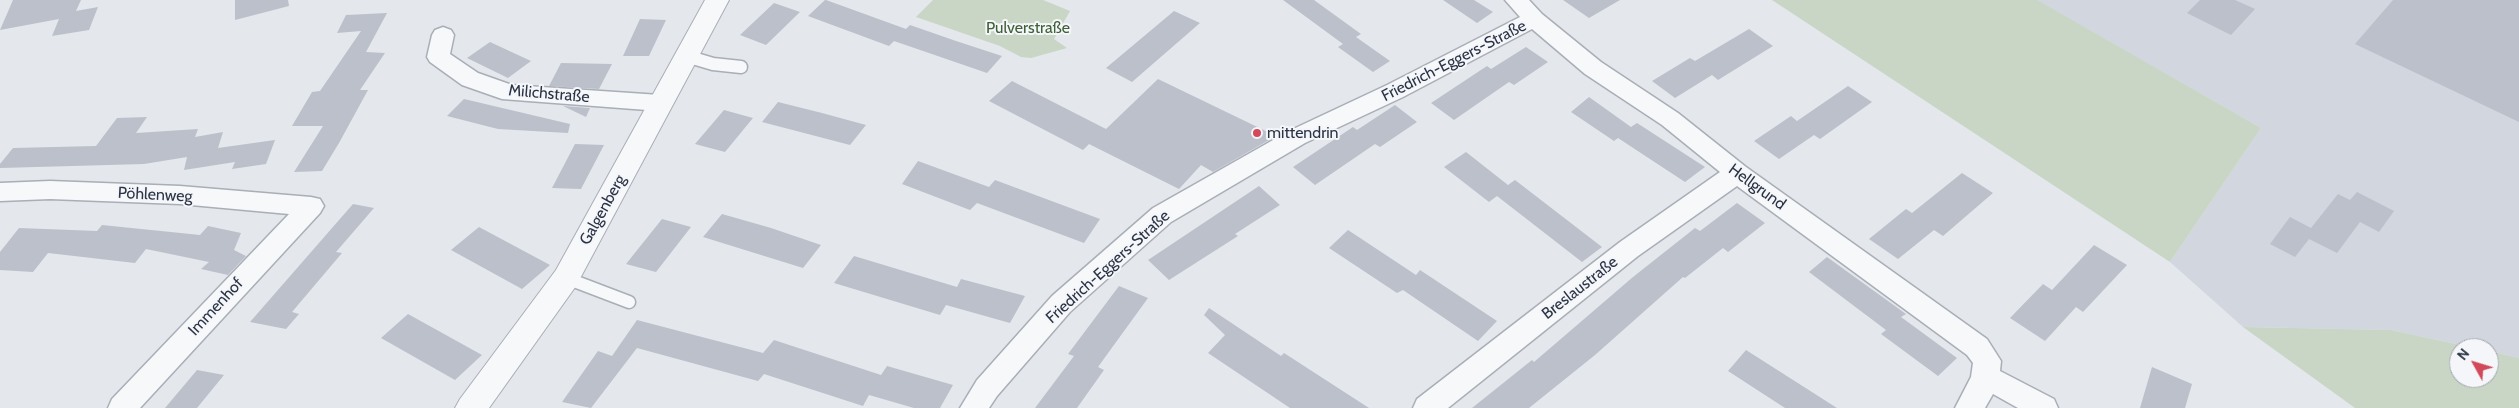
<!DOCTYPE html>
<html>
<head>
<meta charset="utf-8">
<style>
  body { margin:0 }
  #map { position:relative; width:2519px; height:408px; overflow:hidden; background:#e4e7ec; font-family:Cabin,sans-serif }
  canvas { display:block }
  .north { position:absolute; left:2449px; top:338px; width:50px; height:50px; box-sizing:border-box; background:#f4f6f9; border:1px solid #a4a8b1; border-radius:50%; rotate:309deg; font-size:14px; font-weight:700; line-height:20px; text-align:center; color:#2b3445 }
  .north::after { content:''; display:block; margin:auto; width:18px; height:22px; background:#d1495b; clip-path:polygon(50% 0,100% 100%,50% 72%,0 100%) }
</style>
</head>
<body>
<div id="map">
<canvas width="2519" height="408"></canvas>
<div class="north">N</div>
</div>
<script>
const g = document.querySelector('canvas').getContext('2d');
g.lineJoin = 'round';
function fill(path, color) {
  g.fillStyle = color;
  g.fill(path, 'evenodd');
}
function poly(rows) {
  const path = new Path2D();
  for (const r of rows) {
    path.moveTo(r[0], r[1]);
    for (let i = 2; i < r.length; i += 2) path.lineTo(r[i], r[i + 1]);
  }
  return path;
}
function trace(path, color, width, dash) {
  g.strokeStyle = color;
  g.lineWidth = width;
  g.lineCap = dash ? 'butt' : 'round';
  g.setLineDash(dash || []);
  g.stroke(path);
}
function write(font, color, halo, rows, align = 'center') {
  g.font = font + ' Cabin,sans-serif';
  g.lineWidth = 4;
  g.setLineDash([]);
  g.textBaseline = 'middle';
  g.strokeStyle = halo;
  g.fillStyle = color;
  for (const [text, x, y, turn = 0] of rows) {
    g.save();
    g.translate(x, y);
    g.rotate((+turn || 0) * Math.PI / 180);
    g.textAlign = isNaN(turn) ? turn : align;
    if (halo) g.strokeText(text, 0, 0);
    g.fillText(text, 0, 0);
    g.restore();
  }
}
const built = poly([
  [2036,0,2519,0,2519,358,2489,351,2489,348,2474,348,2391,330,2243,327,2170,262,2261,128]
]);
const green = poly([
  [933,0,1043,0,1070,11,1054,39,1067,48,1031,58,1021,57,1000,46,916,17],
  [1772,0,2037,0,2261,128,2170,262],
  [2243,327,2391,330,2474,348,2459,348,2459,378,2489,378,2489,351,2519,358,2519,408,2355,408]
]);
const building = poly([
  [13,0,81,0,76,11,98,7,89,30,52,36,59,19,0,30],
  [235,0,288,0,289,6,235,20],
  [825,0,826,0,906,29,889,46,808,16],
  [1283,0,1314,0,1361,34,1356,37,1390,61,1373,72,1338,47,1343,44],
  [1443,0,1474,0,1493,12,1477,23],
  [1563,0,1620,0,1589,18],
  [2200,0,2235,0,2255,9,2231,35,2187,13],
  [2393,0,2519,0,2519,122,2355,44],
  [774,3,800,12,766,45,740,35],
  [1174,11,1200,23,1132,82,1106,68],
  [387,13,366,52,385,53,360,90,368,90,339,143,322,171,294,172,323,126,292,126,312,92,320,91,361,31,337,33,346,15],
  [640,19,666,20,649,56,623,56],
  [910,25,956,41,1002,56,987,73,894,41],
  [1749,29,1773,46,1718,80,1712,75,1675,98,1652,81,1690,58,1695,61],
  [490,42,531,61,508,78,467,58],
  [1526,47,1548,62,1514,85,1509,82,1454,120,1431,103,1487,66,1491,69],
  [561,63,612,64,599,89,549,86],
  [1158,79,1276,136,1213,172,1201,165,1179,189,1089,144,1083,150,989,101,1012,81,1106,129],
  [1848,86,1872,102,1820,139,1814,135,1779,159,1754,141,1791,116,1797,121],
  [1589,97,1631,127,1637,123,1705,167,1685,182,1618,138,1614,141,1571,112],
  [464,99,570,124,568,133,498,129,447,116],
  [778,102,822,113,866,125,850,145,762,122],
  [1395,105,1417,122,1380,147,1375,144,1315,185,1293,167,1353,127,1357,130],
  [563,106,590,108,586,117],
  [724,110,753,118,725,152,695,144],
  [147,117,136,133,198,129,195,137,223,132,218,148,275,140,266,164,232,169,235,162,184,170,187,157,144,164,0,168,0,164,13,148,96,146,117,118],
  [575,144,604,145,581,189,552,188],
  [1466,152,1508,185,1515,180,1602,247,1582,262,1497,196,1489,202,1444,167],
  [918,161,989,187,995,180,1100,219,1084,243,977,203,970,210,902,184],
  [1962,173,1993,193,1943,236,1934,230,1898,259,1869,239,1906,209,1912,213],
  [1259,186,1280,205,1235,234,1238,236,1169,280,1148,260],
  [2357,192,2394,211,2379,232,2360,222,2337,253,2309,239,2295,257,2270,244,2290,217,2311,228,2338,194,2350,200],
  [1737,203,1765,223,1728,252,1723,248,1685,278,1683,277,1595,355,1529,408,1472,408,1532,360,1534,362,1633,277,1695,228,1700,231],
  [353,204,374,208,336,252,342,253,292,312,299,314,286,329,250,322],
  [722,214,771,228,821,245,803,268,703,237],
  [662,219,691,227,656,272,626,264],
  [102,225,200,235,208,226,241,233,234,250,246,256,228,275,201,269,209,262,146,249,135,263,48,253,33,272,0,270,0,252,19,228,97,231],
  [479,227,550,265,522,289,451,250],
  [1348,230,1416,275,1420,270,1497,321,1478,341,1403,290,1397,293,1329,248],
  [2094,245,2127,265,2083,312,2076,307,2045,341,2010,318,2043,284,2052,290],
  [854,256,957,287,961,279,1025,296,1010,323,946,305,940,315,834,283],
  [1827,257,1906,314,1901,317,1957,358,1938,376,1881,334,1886,330,1809,272],
  [1119,286,1148,298,1098,367,1104,370,1077,408,1035,408,1074,356,1068,354],
  [1209,308,1281,356,1284,353,1369,408,1290,408,1208,353,1225,335,1204,315],
  [408,314,482,355,455,380,381,338],
  [637,320,763,353,774,340,881,375,887,366,953,385,940,408,914,408,869,395,863,406,764,374,758,381,637,348,591,408,562,402,598,351,612,356],
  [1746,350,1837,408,1785,408,1728,371],
  [2152,367,2192,384,2185,408,2140,408],
  [197,370,224,375,197,408,165,408]
]);
const service = poly([
  [686,56,713,64,741,67],
  [566,278,629,302]
]);
const minor = poly([
  [1505,0,1529,0,1542,14,1601,62,1678,113,1746,167,1987,339,2001,361,2000,371,2054,399,2058,408,2018,408,1993,394,1985,408,1955,408,1971,377,1973,363,1967,355,1737,186,1638,256,1448,408,1413,408,1417,399,1620,242,1720,172,1662,125,1585,74,1532,29,1403,97,1305,143,1171,222,1070,312,997,396,989,408,960,408,977,380,1052,296,1153,208,1289,131,1387,85,1520,17,1505,0],
  [443,27,451,30,454,35,450,54,478,73,512,85,660,95,668,97,672,103,668,109,660,111,502,99,462,85,430,62,427,57,432,35,435,30,443,27],
  [50,181,180,186,311,197,320,199,324,206,320,213,140,408,108,408,112,399,289,214,180,204,50,199,0,201,0,183,50,181]
]);
const tertiary = poly([
  [705,0,729,0,576,286,489,408,455,408,460,399,556,270,705,0]
]);
const markers = [
  [1257,133,5,"#d1495b"]
];
const parkNames = [
  ["Pulverstraße",1028,28]
];
const streetNames = [
  ["Friedrich-Eggers-Straße",1454,61,-27],
  ["Milichstraße",549,94,5],
  ["Hellgrund",1757,187,36],
  ["Pöhlenweg",155,195,3],
  ["Galgenberg",603,210,-61],
  ["Friedrich-Eggers-Straße",1108,267,-42],
  ["Breslaustraße",1580,288,-38],
  ["Immenhof",216,307,-47]
];
const poiNames = [
  ["mittendrin",1267,133]
];
fill(built, '#d2d6de');
fill(green, '#c9d6c5');
fill(building, '#bbc0ca');
trace(service, '#a9aeb7', 15);
trace(minor, '#a9aeb7', 3);
trace(tertiary, '#a9aeb7', 2);
trace(service, '#f7f8fa', 12);
fill(minor, '#f7f8fa');
fill(tertiary, '#f7f8fa');
for (const [x, y, r, color] of markers) {
  const dot = new Path2D();
  dot.arc(x, y, r, 0, 2 * Math.PI);
  g.fillStyle = color;
  g.fill(dot);
  trace(dot, '#f4f6f9', 2);
}
write('16px', '#3f6138', '#f4f6f9', parkNames);
write('16px', '#2b3445', '#f4f6f9', streetNames);
write('16px', '#2b3445', '#f4f6f9', poiNames, 'left');
</script>
</body>
</html>
